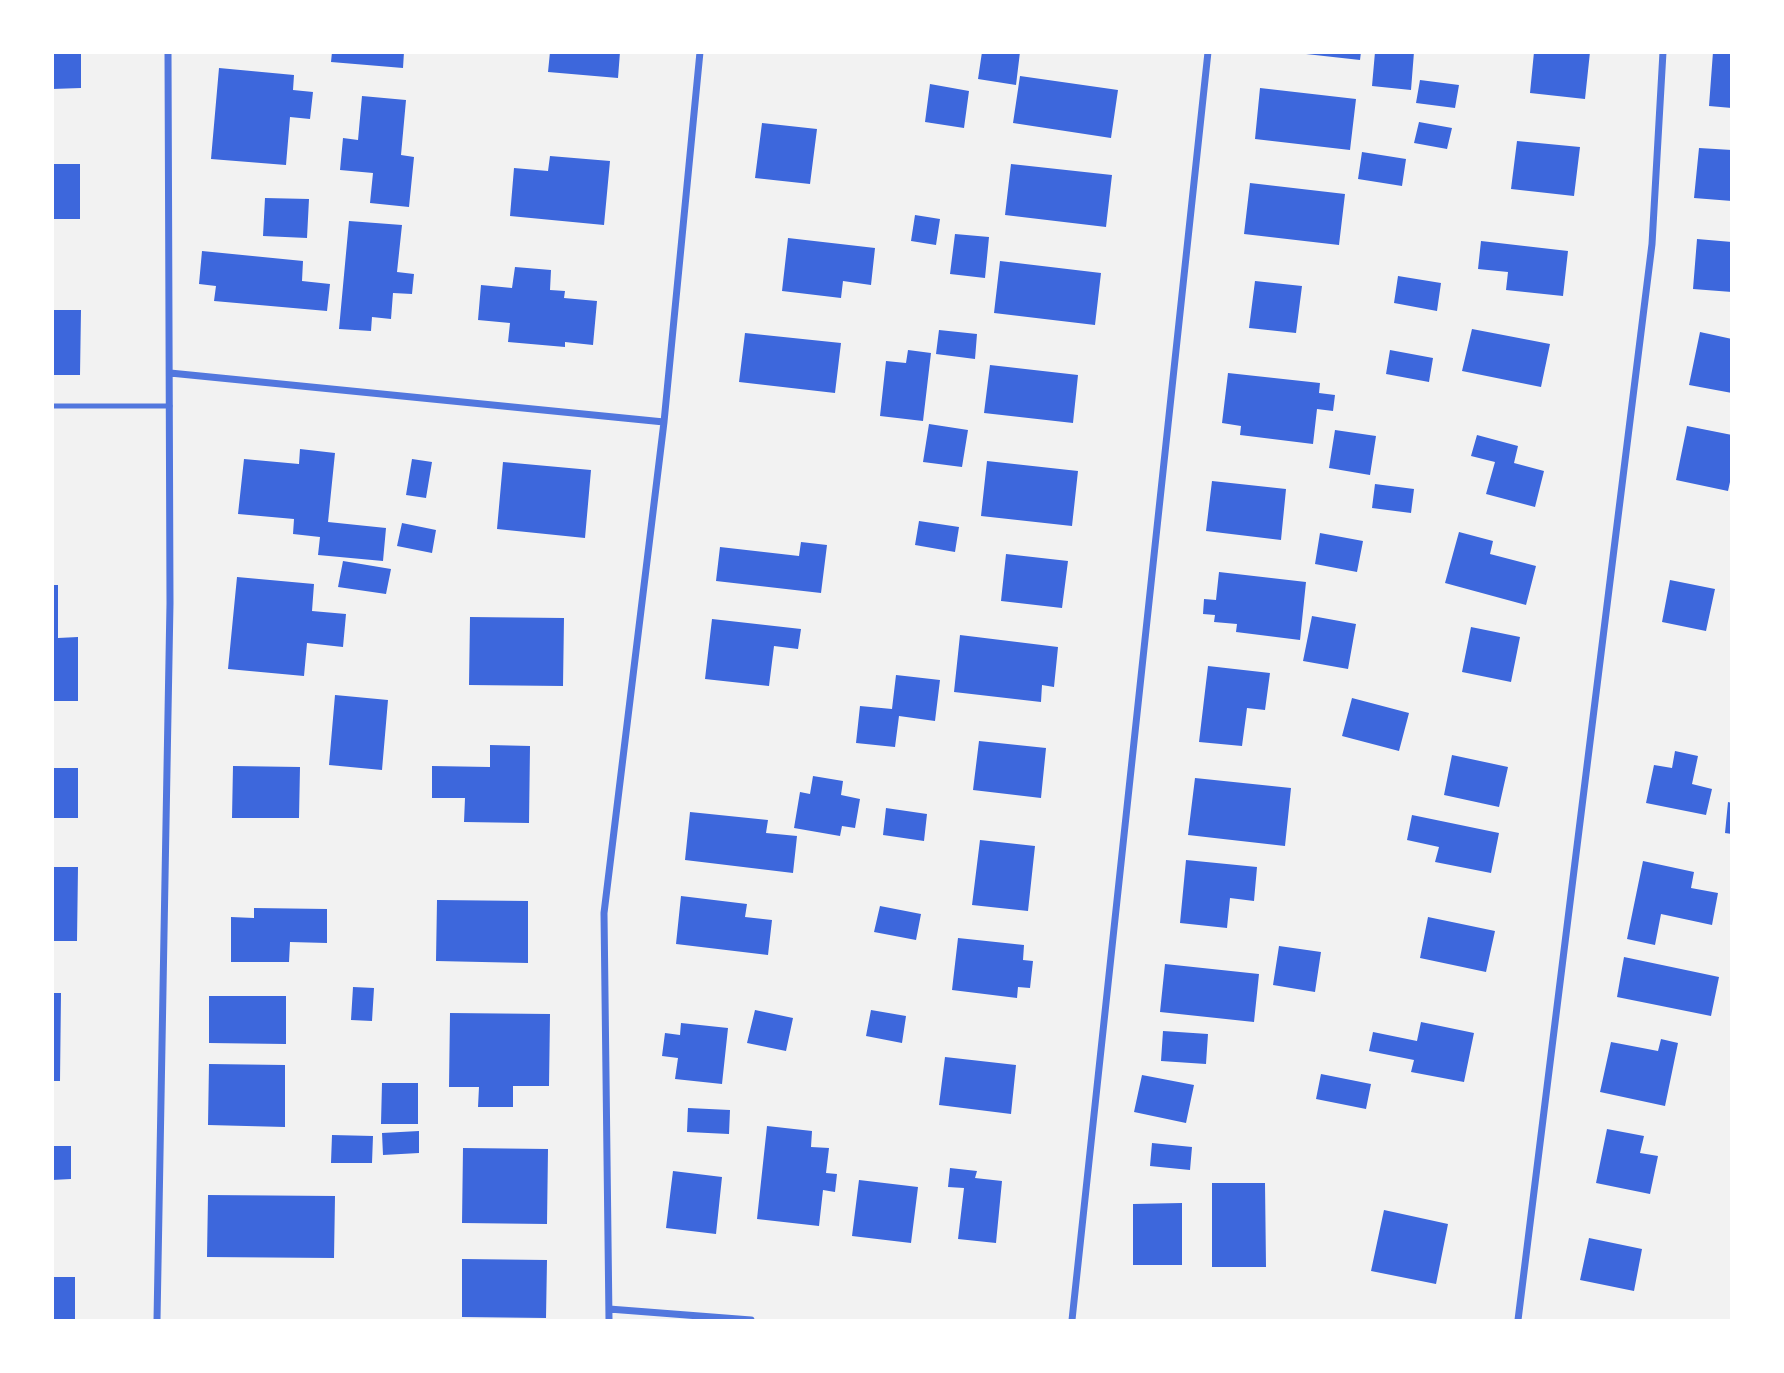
<!DOCTYPE html>
<html>
<head>
<meta charset="utf-8">
<style>
  body { margin:0 }
  #map { position:relative; width:1784px; height:1373px; overflow:hidden; background:#f2f2f2; font-family:"Playfair Display",serif }
  canvas { display:block }
  .frame { position:absolute; inset:0; border:54px solid #fff; pointer-events:none }
</style>
</head>
<body>
<div id="map">
<canvas width="1784" height="1373"></canvas>
<div class="frame"></div>
</div>
<script>
const g = document.querySelector('canvas').getContext('2d');
g.lineJoin = 'round';
function fill(path, color) {
  g.fillStyle = color;
  g.fill(path, 'evenodd');
}
function poly(rows) {
  const path = new Path2D();
  for (const r of rows) {
    path.moveTo(r[0], r[1]);
    for (let i = 2; i < r.length; i += 2) path.lineTo(r[i], r[i + 1]);
  }
  return path;
}
function trace(path, color, width, dash) {
  g.strokeStyle = color;
  g.lineWidth = width;
  g.lineCap = dash ? 'butt' : 'round';
  g.setLineDash(dash || []);
  g.stroke(path);
}
const building = poly([
  [52,52,81,52,81,88,52,89],
  [332,52,404,52,403,68,331,62],
  [550,52,620,52,618,78,548,72],
  [982,52,1020,52,1016,85,978,79],
  [1306,52,1361,52,1360,60,1306,54],
  [1375,52,1414,52,1411,90,1372,86],
  [1534,52,1590,52,1585,99,1530,93],
  [1713,52,1732,52,1732,108,1709,106],
  [219,68,294,75,293,90,313,92,310,119,290,117,286,165,211,159],
  [1020,76,1118,90,1111,138,1013,123],
  [1420,80,1459,85,1455,108,1416,103],
  [930,84,969,91,964,128,925,122],
  [1260,88,1356,99,1350,150,1255,139],
  [362,96,406,100,401,155,414,157,409,207,370,203,373,173,340,170,343,138,358,140],
  [1419,122,1452,128,1447,149,1414,143],
  [762,123,817,129,810,184,755,178],
  [1517,141,1580,147,1574,196,1511,189],
  [1699,148,1732,150,1732,201,1694,198],
  [1362,152,1406,159,1402,186,1358,179],
  [550,156,610,161,604,225,510,216,514,168,548,171],
  [52,164,80,164,80,219,52,219],
  [1011,164,1112,175,1106,227,1005,215],
  [1250,183,1345,194,1339,245,1244,234],
  [265,198,309,199,307,238,263,236],
  [915,215,940,219,936,245,911,241],
  [349,221,402,225,397,272,414,274,412,294,393,293,391,319,372,317,371,331,339,329],
  [955,234,989,237,985,278,950,274],
  [788,238,875,248,871,285,843,281,841,298,782,291],
  [1697,239,1732,242,1732,292,1693,289],
  [1481,241,1568,251,1563,296,1506,290,1508,272,1478,269],
  [202,251,303,261,302,281,330,284,327,311,214,301,216,286,199,284],
  [1000,261,1101,273,1095,325,994,313],
  [515,267,551,270,550,290,565,291,564,298,597,301,593,345,565,342,565,347,508,342,510,323,478,320,481,285,512,288],
  [1398,276,1441,283,1437,311,1394,303],
  [1255,281,1302,286,1296,333,1249,328],
  [52,310,81,310,80,375,52,375],
  [1472,329,1550,344,1541,387,1462,371],
  [939,330,977,334,975,359,936,354],
  [1700,332,1732,339,1732,393,1689,385],
  [745,333,841,343,835,393,739,382],
  [908,350,931,353,923,421,880,416,886,361,906,363],
  [1390,350,1433,358,1429,382,1386,374],
  [990,365,1078,375,1073,423,984,413],
  [1228,373,1320,383,1319,393,1335,395,1333,411,1317,409,1313,444,1240,435,1241,426,1222,423],
  [929,424,968,430,962,467,923,462],
  [1687,426,1732,435,1732,473,1728,491,1676,480],
  [1335,430,1376,436,1370,475,1329,468],
  [1477,435,1518,446,1514,463,1544,471,1535,507,1486,494,1495,462,1471,456],
  [300,449,335,453,328,522,386,528,383,561,318,555,320,537,293,534,294,519,238,514,244,459,299,464],
  [412,459,432,462,426,498,406,495],
  [987,461,1078,471,1072,526,981,516],
  [503,462,591,470,585,538,497,529],
  [1212,481,1286,489,1281,540,1206,531],
  [1375,484,1414,489,1411,513,1372,508],
  [919,521,959,527,955,552,915,545],
  [402,523,436,530,432,553,397,546],
  [1459,532,1493,541,1490,554,1536,566,1526,605,1445,583],
  [1320,533,1363,541,1357,572,1315,564],
  [801,542,827,545,821,593,716,581,720,547,799,556],
  [1006,554,1068,561,1062,608,1001,601],
  [343,561,391,569,386,594,338,587],
  [1219,572,1306,582,1300,640,1236,632,1237,624,1214,622,1215,615,1203,614,1204,599,1216,600],
  [237,577,314,584,312,611,346,614,343,647,307,643,304,676,228,669],
  [1670,580,1715,589,1706,631,1662,622],
  [52,585,58,585,58,638,78,637,78,701,52,701],
  [1312,616,1356,624,1348,669,1303,661],
  [470,617,564,618,563,686,469,685],
  [712,619,801,629,798,649,774,646,769,686,705,679],
  [1471,627,1520,637,1511,682,1462,672],
  [960,635,1058,647,1054,687,1042,685,1041,702,954,692],
  [1208,666,1270,673,1265,710,1247,708,1242,746,1199,742],
  [896,675,940,680,935,721,899,716,895,747,856,743,860,706,892,709],
  [335,695,388,700,382,770,329,765],
  [1352,698,1409,713,1399,751,1342,736],
  [979,741,1046,748,1041,798,973,790],
  [490,745,530,746,529,823,464,822,465,798,432,798,432,766,490,767],
  [1675,751,1698,756,1692,784,1712,789,1706,815,1646,803,1654,765,1672,768],
  [1452,755,1508,767,1499,807,1444,795],
  [233,766,300,767,299,818,232,818],
  [52,768,78,768,78,818,52,818],
  [813,776,843,781,841,795,860,799,855,828,842,826,840,836,794,828,800,792,810,794],
  [1195,778,1291,788,1285,846,1188,835],
  [1728,802,1732,803,1732,834,1725,833],
  [886,808,927,814,924,841,883,835],
  [690,812,768,820,766,833,797,836,793,873,685,860],
  [1412,815,1499,833,1491,873,1435,862,1439,847,1407,840],
  [980,840,1035,846,1028,911,972,905],
  [1186,860,1257,867,1254,901,1230,898,1227,928,1180,923],
  [1643,861,1694,872,1691,888,1718,893,1712,925,1661,914,1655,945,1627,939],
  [52,867,78,867,77,941,52,941],
  [681,896,747,904,745,917,772,920,768,955,676,944],
  [437,900,528,901,528,963,436,961],
  [880,906,921,914,916,940,874,932],
  [254,908,327,909,327,943,290,942,289,962,231,962,231,917,254,918],
  [1428,917,1495,931,1486,972,1420,958],
  [958,938,1024,945,1023,960,1033,961,1030,988,1018,987,1017,998,952,990],
  [1279,946,1321,952,1315,992,1273,985],
  [1624,957,1719,977,1711,1016,1617,997],
  [1165,964,1259,974,1254,1022,1160,1012],
  [353,987,374,988,372,1021,351,1020],
  [52,993,61,993,60,1081,52,1081],
  [209,996,286,996,286,1044,209,1043],
  [755,1010,793,1018,786,1051,747,1043],
  [871,1010,906,1016,902,1043,866,1036],
  [450,1013,550,1014,549,1086,513,1086,513,1107,478,1107,479,1087,449,1087],
  [1421,1022,1474,1033,1464,1082,1411,1072,1414,1060,1369,1051,1373,1032,1417,1041],
  [681,1023,728,1028,722,1084,675,1079,678,1058,662,1056,665,1033,680,1035],
  [1163,1031,1208,1034,1206,1064,1161,1061],
  [1661,1039,1678,1043,1665,1106,1600,1092,1611,1042,1658,1051],
  [945,1057,1016,1065,1011,1114,939,1105],
  [209,1064,285,1065,285,1127,208,1125],
  [1321,1074,1371,1084,1366,1109,1316,1099],
  [1142,1075,1194,1085,1186,1123,1134,1112],
  [382,1083,418,1083,418,1124,381,1124],
  [688,1108,730,1110,729,1134,687,1132],
  [767,1126,812,1131,811,1147,829,1148,826,1173,837,1174,835,1192,823,1190,819,1226,757,1219],
  [1607,1129,1644,1136,1640,1153,1658,1156,1650,1194,1596,1183],
  [419,1131,419,1153,383,1155,382,1133],
  [332,1135,373,1136,372,1163,331,1163],
  [1152,1143,1192,1147,1190,1170,1150,1166],
  [52,1146,71,1146,71,1179,52,1180],
  [463,1148,548,1149,547,1224,462,1223],
  [950,1168,977,1171,975,1178,1002,1181,996,1243,958,1239,964,1188,948,1187],
  [673,1171,722,1177,716,1234,666,1228],
  [859,1180,918,1187,911,1243,852,1236],
  [1212,1183,1265,1183,1266,1267,1212,1267],
  [208,1195,335,1196,334,1258,207,1257],
  [1182,1203,1182,1265,1133,1265,1133,1204],
  [1384,1210,1448,1224,1436,1284,1371,1271],
  [1589,1238,1642,1249,1634,1291,1580,1280],
  [462,1259,547,1260,546,1318,462,1317],
  [52,1277,75,1277,75,1320,52,1320]
]);
const service = poly([
  [52,406,170,406]
]);
const minor = poly([
  [170,373,664,422],
  [609,1309,751,1320],
  [157,1320,170,603,168,52],
  [609,1320,604,913,664,422,700,52],
  [1072,1320,1208,52],
  [1518,1320,1652,244,1663,52]
]);
fill(building, '#3d67dc');
trace(service, '#5277de', 5);
trace(minor, '#5277de', 7);
</script>
</body>
</html>
